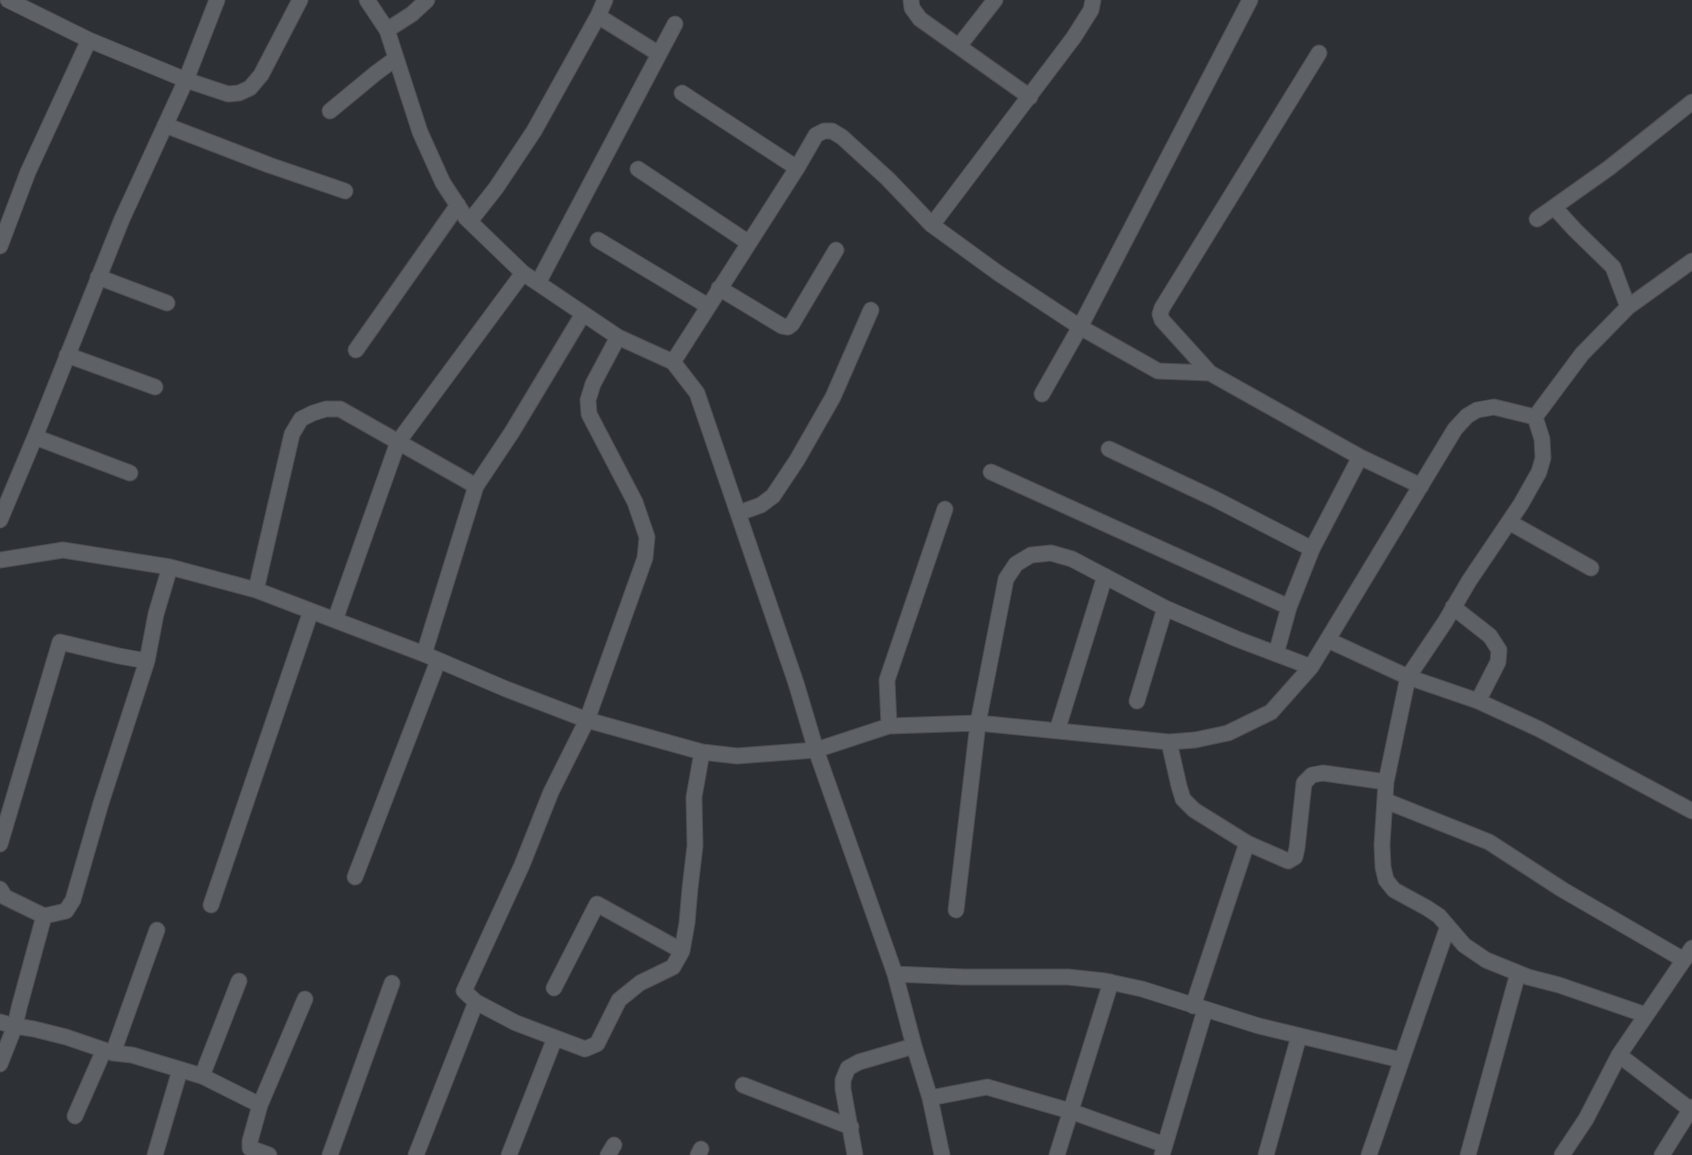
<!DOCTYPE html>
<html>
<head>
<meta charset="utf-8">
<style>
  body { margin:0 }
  canvas { display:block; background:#2d3034 }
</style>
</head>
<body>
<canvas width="1692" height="1155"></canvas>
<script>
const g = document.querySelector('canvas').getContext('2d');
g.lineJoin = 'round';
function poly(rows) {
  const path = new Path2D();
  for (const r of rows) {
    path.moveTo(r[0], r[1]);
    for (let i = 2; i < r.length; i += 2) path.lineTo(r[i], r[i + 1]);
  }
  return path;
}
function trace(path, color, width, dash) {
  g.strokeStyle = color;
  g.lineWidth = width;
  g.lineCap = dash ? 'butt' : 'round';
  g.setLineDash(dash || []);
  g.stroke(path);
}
const minor = poly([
  [8,0,89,40],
  [367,0,387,30,420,132,443,183,466,218,523,273,618,337,673,362,697,393,796,683,816,750,895,974,914,1046,930,1098,942,1155],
  [911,0,912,8,920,19,1030,97],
  [598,16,659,54],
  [387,30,412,14,427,0],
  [959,46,995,0],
  [682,93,797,168],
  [330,111,376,73,395,59],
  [165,125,269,165,345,191],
  [638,169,749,243],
  [1554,207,1575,230,1613,267,1628,307],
  [1537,219,1609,168,1692,102],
  [470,221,496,188,534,131,598,16,605,0],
  [932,225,1074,37,1091,10,1093,0],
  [598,240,708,306],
  [0,246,28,172,89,40,186,80,217,0],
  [98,277,167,303],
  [538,283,675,24],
  [719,288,782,326,788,327,792,324,836,250],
  [618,337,593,384,588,400,589,414,635,502,647,537,645,558,587,720,551,792,522,865,464,991,476,1002,516,1023,585,1049,597,1044,619,1000,640,983,673,967,682,951,687,923,690,888,695,846,694,797,702,752],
  [356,350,458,205],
  [67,355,155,387],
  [673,362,797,168,816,135,824,131,832,131,842,137,888,179,932,225,998,273,1080,327,1158,371,1210,373,1360,457,1312,549,1289,607,1276,654],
  [1210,373,1162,320,1160,314,1162,308,1319,53],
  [1042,394,1080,327,1250,0],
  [35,437,130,473],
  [1109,449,1215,499,1312,549],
  [1360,457,1421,486],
  [991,472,1289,607],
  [739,513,761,505,773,496,797,460,833,397,871,310],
  [0,520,35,437,122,219,186,80,228,94,239,93,250,88,261,75,300,0],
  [1509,522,1591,568],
  [0,560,63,550,170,567,256,590,424,654,506,689,587,720,702,752,737,756,816,750,889,726,978,723,1169,742,1195,740,1228,733,1271,712,1311,667,1455,429,1467,416,1477,410,1494,407,1535,417,1582,354,1628,307,1692,261],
  [256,590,292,434,301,419,313,413,326,409,340,409,476,486],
  [1453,607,1490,636,1499,650,1498,662,1478,701],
  [335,620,398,442,523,273],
  [1328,640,1408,677,1478,701,1539,729,1692,811],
  [424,654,476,486,512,432,583,314],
  [1137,701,1165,608],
  [889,726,887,680,945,509],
  [1057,731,1105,576],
  [1169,742,1179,786,1183,799,1194,810,1247,843,1288,861,1295,857,1297,848,1304,783,1312,775,1323,773,1386,782,1382,845,1383,867,1386,880,1394,890,1427,908,1439,916,1464,945,1486,960,1528,977,1559,985,1646,1015],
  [1386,782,1408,677,1445,622,1469,581,1521,504,1539,472,1543,458,1542,439,1535,417],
  [1386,801,1489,842,1563,890,1684,960],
  [0,844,60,642,119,656,147,661],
  [355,877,438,661],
  [0,889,5,897,44,916],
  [211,905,311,611],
  [956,910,978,723,1006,579,1016,564,1031,555,1051,553,1072,559,1165,608,1237,639,1311,667],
  [895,974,963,977,1068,977,1105,981,1142,989,1259,1026,1401,1060],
  [554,988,597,904,682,951],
  [1193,1006,1247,843],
  [0,1022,15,1026,19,1008,44,916,66,911,73,900,101,803,147,661,156,614,170,567],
  [113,1053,157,930],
  [1619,1055,1692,1111],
  [0,1064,15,1026,34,1029,66,1037,113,1053,132,1055,202,1076,260,1105],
  [202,1076,239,981],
  [743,1085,851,1127],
  [930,1098,987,1087,1070,1111,1165,1145],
  [75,1116,104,1050],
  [155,1155,180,1070],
  [269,1155,250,1148,250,1141,260,1105,305,999],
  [330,1155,392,983],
  [416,1155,476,1002],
  [509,1155,555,1038],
  [608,1155,614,1145],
  [698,1155,701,1149],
  [855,1155,843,1089,843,1080,848,1068,859,1062,914,1046],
  [1057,1155,1111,982],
  [1162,1155,1205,1010],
  [1266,1155,1299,1036],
  [1369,1155,1448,926],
  [1468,1155,1518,973],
  [1562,1155,1586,1119,1619,1055,1692,948],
  [1662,1155,1692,1107]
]);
trace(minor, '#4c4e51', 17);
trace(minor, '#5e6166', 15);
</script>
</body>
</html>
